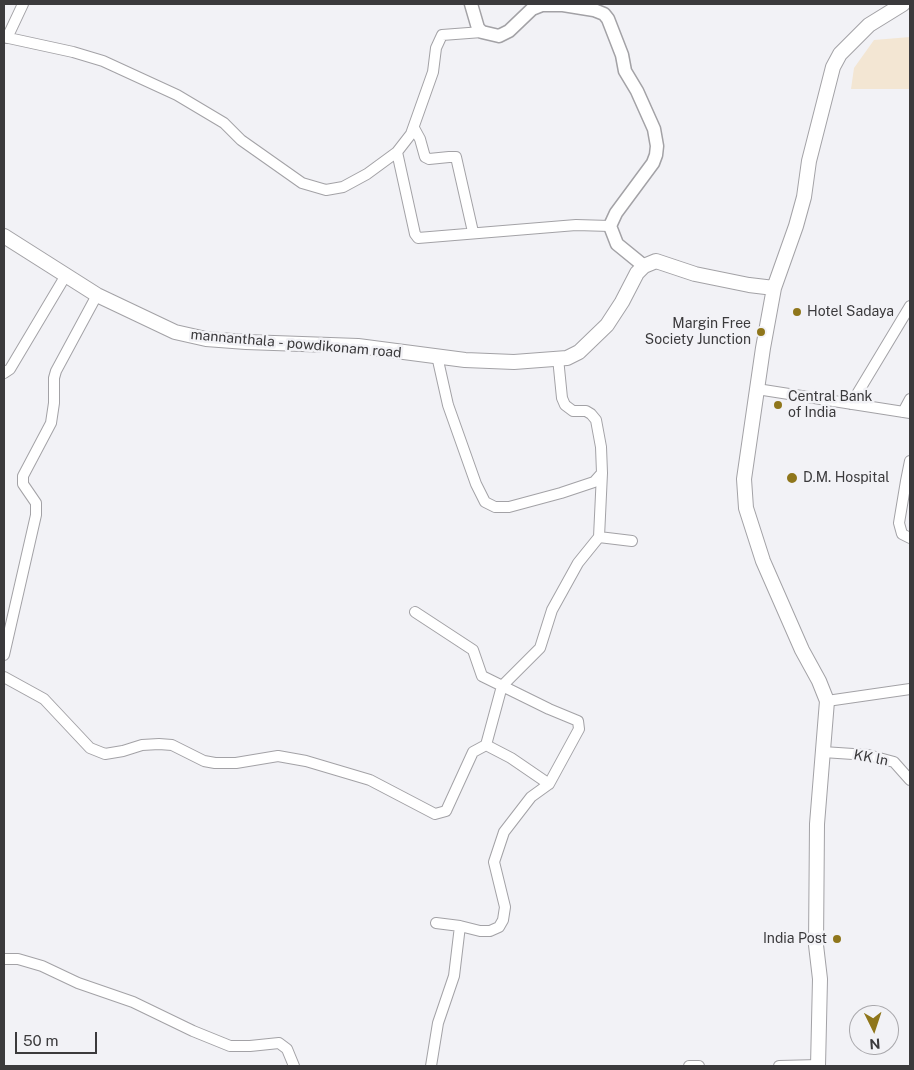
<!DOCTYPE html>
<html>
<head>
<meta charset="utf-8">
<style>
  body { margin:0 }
  #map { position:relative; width:914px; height:1070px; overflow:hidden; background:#f2f2f6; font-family:"Public Sans",sans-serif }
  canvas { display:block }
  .frame { position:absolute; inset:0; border:5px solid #3b3a3c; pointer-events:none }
  .north { position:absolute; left:849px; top:1005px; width:50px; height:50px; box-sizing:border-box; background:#f2f2f6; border:1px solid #a9a8ac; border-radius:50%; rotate:176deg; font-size:14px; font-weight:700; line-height:20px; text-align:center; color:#3b3a3c }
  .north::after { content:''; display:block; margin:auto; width:18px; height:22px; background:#8f761b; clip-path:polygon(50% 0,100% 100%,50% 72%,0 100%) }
  .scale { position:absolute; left:15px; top:1032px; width:82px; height:22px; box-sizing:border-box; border:2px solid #3b3a3c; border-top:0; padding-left:6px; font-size:15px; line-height:18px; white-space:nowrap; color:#3b3a3c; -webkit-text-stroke:4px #f2f2f6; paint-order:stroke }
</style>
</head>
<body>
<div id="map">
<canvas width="914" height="1070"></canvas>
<div class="frame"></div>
<div class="north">N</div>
<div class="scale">50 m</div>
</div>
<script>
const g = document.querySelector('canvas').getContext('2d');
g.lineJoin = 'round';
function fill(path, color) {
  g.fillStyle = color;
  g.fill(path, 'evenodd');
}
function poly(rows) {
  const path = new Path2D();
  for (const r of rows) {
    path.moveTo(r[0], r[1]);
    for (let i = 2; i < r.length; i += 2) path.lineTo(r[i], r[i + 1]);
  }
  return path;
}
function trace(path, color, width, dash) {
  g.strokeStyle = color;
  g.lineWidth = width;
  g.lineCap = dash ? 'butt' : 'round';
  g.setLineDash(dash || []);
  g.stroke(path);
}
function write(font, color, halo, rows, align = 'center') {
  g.font = font + ' "Public Sans",sans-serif';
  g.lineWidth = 5;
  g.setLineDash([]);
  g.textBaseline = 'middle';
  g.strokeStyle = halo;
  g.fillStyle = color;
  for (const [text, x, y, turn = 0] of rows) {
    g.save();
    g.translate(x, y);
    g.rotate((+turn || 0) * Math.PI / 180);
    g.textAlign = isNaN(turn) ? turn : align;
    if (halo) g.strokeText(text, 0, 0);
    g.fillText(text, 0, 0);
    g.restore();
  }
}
const education = poly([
  [910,37,910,89,851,89,854,68,874,40]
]);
const minor = poly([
  [4,37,73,52,103,61,177,95,224,123,241,140,302,183,326,190,343,187,367,174,397,152,411,134,433,72,436,48,442,35,482,32],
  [7,38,23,4],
  [414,128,420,139,425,157,429,159,449,157,456,157,473,232],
  [397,152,415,234,418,238,576,225,610,226],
  [437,356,448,405,476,484,485,502,495,507,509,507,561,493,594,482,602,473,601,447,596,420,591,414,586,411,573,411,565,405,562,398,558,358],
  [4,373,10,369,66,275],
  [757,389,910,413],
  [851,404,910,306],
  [903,412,910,399],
  [910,461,906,481,910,479],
  [906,481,899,523,902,534,910,538],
  [599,537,632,541],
  [415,612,473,650,482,676,549,709,578,721,579,729,549,784,531,797,504,832,494,862,505,907,503,920,499,927,490,931,480,931,460,926,436,923],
  [4,655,36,515,36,503,23,484,23,476,51,423,54,403,54,378,56,371,97,295],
  [4,677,44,699,90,748,105,754,123,751,142,745,159,744,172,745,204,761,215,763,236,763,278,756,306,761,370,780,435,814,446,811,473,752,486,745,511,758,549,784],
  [827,701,910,689],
  [486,745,502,686,540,648,552,610,578,563,599,537,602,473],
  [823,752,868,755,894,762,910,780],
  [4,959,18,959,42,966,78,983,133,1002,193,1031,230,1046,250,1046,279,1043,287,1049,294,1066],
  [431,1066,438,1023,454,976,460,926],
  [689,1066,699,1066],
  [779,1066,819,1065]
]);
const tertiary = poly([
  [471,4,478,28,482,32,499,36,509,31,532,9,542,5,563,5,594,10,604,14,608,19,622,55,625,71,637,91,654,129,657,146,656,155,653,163,616,213,610,226,617,244,644,266]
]);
const secondary = poly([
  [4,236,97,295,175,332,206,339,246,342,358,346,465,360,514,362,567,358,579,352,607,325,622,302,637,273,644,266,656,261,695,274,749,285,774,288],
  [818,1066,820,979,816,945,817,824,827,701,819,681,802,650,763,561,746,508,744,479,763,348,774,288,796,226,804,197,809,161,833,67,840,54,869,25,903,4]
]);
const markers = [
  [797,312,5,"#8f761b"],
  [761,332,5,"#8f761b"],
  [778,405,5,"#8f761b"],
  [792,478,6,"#8f761b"],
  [837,939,5,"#8f761b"]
];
const poiNames = [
  ["Hotel Sadaya",807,312],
  ["Margin Free",751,324,"right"],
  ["Society Junction",751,340,"right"],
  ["Central Bank",788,397],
  ["of India",788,413],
  ["D.M. Hospital",803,478],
  ["India Post",827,939,"right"]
];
const streetNames = [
  ["mannanthala - powdikonam road",296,344,5],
  ["KK ln",871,758,11]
];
fill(education, '#f3e6d3');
trace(minor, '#a3a2a6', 12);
trace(tertiary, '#a3a2a6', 15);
trace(secondary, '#a3a2a6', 16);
trace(minor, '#fff', 10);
trace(tertiary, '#fff', 12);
trace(secondary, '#fff', 14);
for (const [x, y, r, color] of markers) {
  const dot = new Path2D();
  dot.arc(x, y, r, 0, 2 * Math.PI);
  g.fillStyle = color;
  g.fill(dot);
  trace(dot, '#f2f2f6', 2);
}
write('14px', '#3b3a3c', '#f2f2f6', poiNames, 'left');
write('14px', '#3b3a3c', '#f2f2f6', streetNames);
</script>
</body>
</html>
